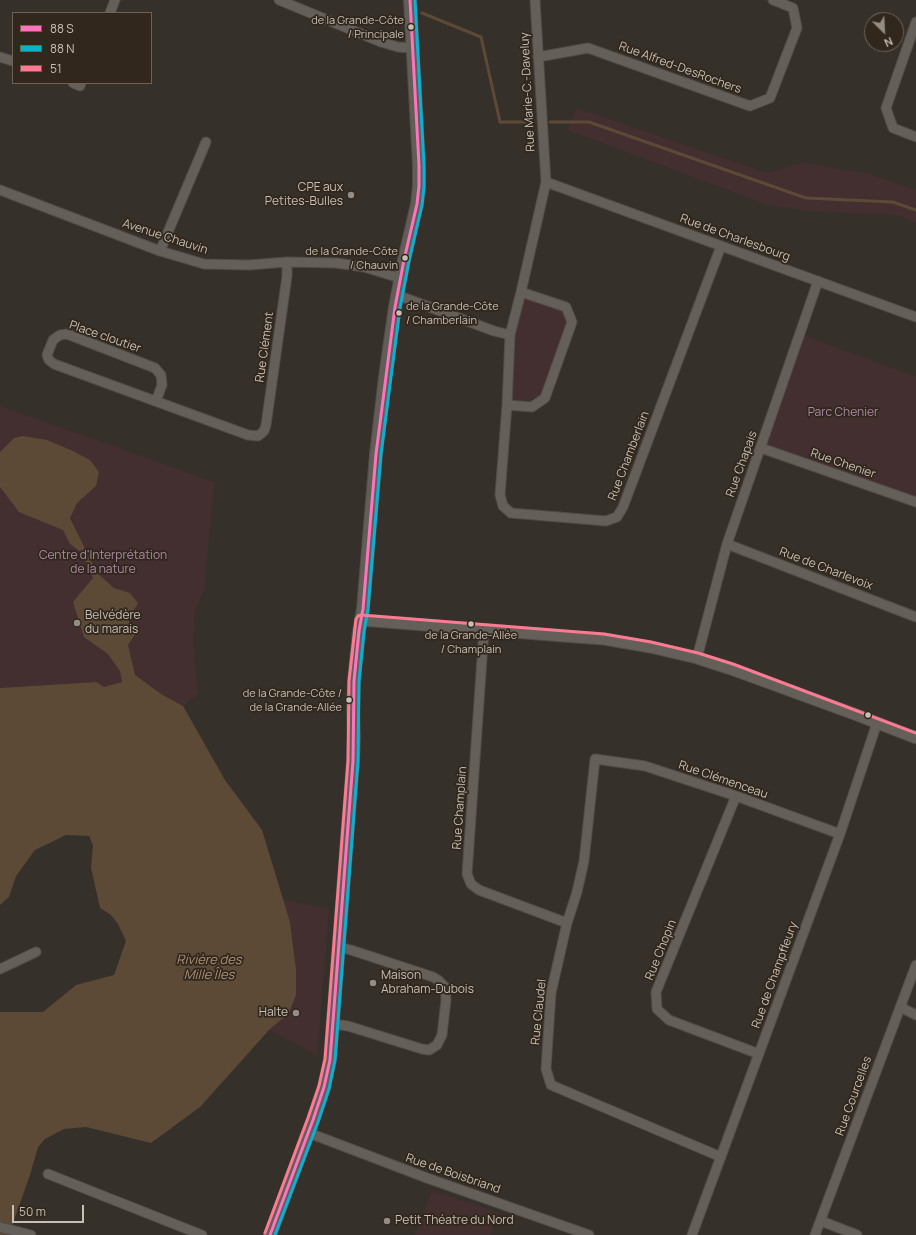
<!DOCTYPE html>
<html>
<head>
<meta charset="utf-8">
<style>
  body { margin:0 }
  #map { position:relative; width:916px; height:1235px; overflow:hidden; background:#36302a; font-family:Manrope,sans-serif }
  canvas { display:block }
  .legend { position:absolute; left:12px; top:12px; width:140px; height:72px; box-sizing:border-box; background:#31271d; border:1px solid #6d6459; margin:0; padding:5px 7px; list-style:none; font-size:12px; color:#c7bfb4 }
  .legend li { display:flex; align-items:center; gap:8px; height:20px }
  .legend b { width:20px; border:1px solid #6d6459 }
  .north { position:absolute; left:864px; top:12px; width:40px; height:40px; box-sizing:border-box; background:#31271d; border:1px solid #6d6459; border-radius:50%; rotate:156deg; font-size:11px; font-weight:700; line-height:16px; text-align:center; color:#c7bfb4 }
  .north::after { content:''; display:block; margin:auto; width:14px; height:18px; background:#948d84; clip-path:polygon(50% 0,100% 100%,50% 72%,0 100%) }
  .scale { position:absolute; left:12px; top:1205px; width:72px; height:18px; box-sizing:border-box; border:2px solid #c7bfb4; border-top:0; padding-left:5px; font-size:12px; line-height:14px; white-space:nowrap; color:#c7bfb4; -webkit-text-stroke:3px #31271d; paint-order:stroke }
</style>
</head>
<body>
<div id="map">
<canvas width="916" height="1235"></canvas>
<ul class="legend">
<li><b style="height:5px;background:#fc73be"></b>88 S</li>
<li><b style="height:5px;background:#0dafd3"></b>88 N</li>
<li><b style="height:5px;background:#fe7a93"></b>51</li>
</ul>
<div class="north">N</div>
<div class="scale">50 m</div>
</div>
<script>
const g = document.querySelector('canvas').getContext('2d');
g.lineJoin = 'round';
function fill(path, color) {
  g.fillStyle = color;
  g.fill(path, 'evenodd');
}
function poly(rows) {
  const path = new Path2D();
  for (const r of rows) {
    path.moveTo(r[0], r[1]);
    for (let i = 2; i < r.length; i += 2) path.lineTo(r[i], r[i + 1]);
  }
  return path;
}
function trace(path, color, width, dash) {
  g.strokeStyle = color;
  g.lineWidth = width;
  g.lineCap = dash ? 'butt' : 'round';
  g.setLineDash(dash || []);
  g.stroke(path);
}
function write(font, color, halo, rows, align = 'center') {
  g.font = font + ' Manrope,sans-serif';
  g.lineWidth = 3.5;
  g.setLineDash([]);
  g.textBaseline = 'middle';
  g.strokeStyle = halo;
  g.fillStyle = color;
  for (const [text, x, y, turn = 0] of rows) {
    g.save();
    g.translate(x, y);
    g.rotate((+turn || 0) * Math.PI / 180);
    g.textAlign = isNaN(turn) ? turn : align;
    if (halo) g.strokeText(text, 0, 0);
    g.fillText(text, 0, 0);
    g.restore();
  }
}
const green = poly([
  [576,108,767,173,802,163,869,174,916,190,916,223,898,215,810,211,768,205,568,130],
  [521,292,566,307,572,322,545,398,532,407,507,405,510,335],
  [800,334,916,377,916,502,761,448],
  [0,406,214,482,204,590,195,610,193,642,198,694,183,706,161,694,122,682,104,688,96,682,0,688],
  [283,900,329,909,317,1055,269,1030,289,1013,296,995,296,969,294,946,290,922],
  [432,1191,498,1212,490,1235,415,1235]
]);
const water = poly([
  [23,436,47,440,73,451,90,460,99,472,96,486,77,503,70,518,97,573,114,588,130,593,138,603,128,620,136,633,128,645,135,675,161,694,183,706,225,780,262,830,290,922,296,969,296,995,289,1013,269,1030,200,1107,151,1143,86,1127,64,1129,45,1139,38,1147,30,1175,13,1223,11,1235,0,1235,0,1012,43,1012,76,985,114,975,126,941,118,924,111,915,100,908,91,868,93,845,89,836,66,835,35,850,16,876,9,897,0,905,0,688,96,682,104,687,122,682,120,671,108,654,84,637,73,602,93,578,82,553,70,544,63,530,19,512,0,487,0,452,14,438]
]);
const stream = poly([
  [422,13,481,37,500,122,534,122],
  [550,122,589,122,806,198,893,202,916,210]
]);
const minor = poly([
  [279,0,381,42,398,47,412,48],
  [535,0,546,182,521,292,510,335,507,405,500,495,503,506,511,513,606,521,617,517,623,507,721,246],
  [110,13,115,0],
  [916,22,886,108,893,128,916,137],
  [0,57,13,61],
  [538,57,588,48,750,106,770,98,797,28,793,8,773,0],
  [73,83,80,86,81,83],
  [546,182,916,317],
  [0,190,160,251,204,264,249,265,287,262,336,263,364,267,400,278],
  [160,251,206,142],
  [397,295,494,331,510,335],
  [156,401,162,385,161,375,155,368,67,334,60,335,53,340,47,355,49,360,54,364,248,435,258,436,264,431,266,425,287,276,287,262],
  [507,405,532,407,545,398,572,322,566,307,521,292],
  [761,448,916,502],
  [727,544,916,617],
  [484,630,467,874,471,884,479,890,567,923],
  [697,658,727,544,818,281],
  [736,796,656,992,657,1009,669,1020,759,1054],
  [0,969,36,952],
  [900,1007,916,1015],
  [333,1024,348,1026,422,1049,429,1050,437,1045,442,1035,446,1000,445,987,438,980,433,977,351,950,339,947],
  [309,1133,427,1178,589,1235],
  [721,1157,551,1085,546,1069,551,993,567,923,577,892,584,861,595,759,645,766,736,796,840,834],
  [48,1174,202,1235],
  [821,1221,857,1235],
  [0,1227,31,1235],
  [692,1235,840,834,877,723],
  [815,1235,916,965]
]);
const tertiary = poly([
  [361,620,576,637,604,639,650,647,697,658,731,669,857,715,916,738]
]);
const secondary = poly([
  [270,1235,313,1120,324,1087,330,1060,353,761,354,738,353,710,354,681,359,631,363,609,376,454,385,377,395,307,404,260,417,204,419,186,419,165,410,0]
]);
const bus1 = poly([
  [270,1235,313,1120,324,1087,330,1060,353,761,354,681,359,631,363,609,376,454,395,307,404,260,417,204,419,186,419,165,410,0]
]);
const bus2 = poly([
  [275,1235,318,1122,329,1089,335,1060,358,761,359,681,364,632,368,609,381,454,400,308,409,261,422,205,424,187,424,165,415,0]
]);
const bus3 = poly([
  [265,1233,308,1118,319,1086,325,1059,348,761,349,681,356,619,358,616,361,615,604,634,651,642,698,653,733,664,916,733]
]);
const markers = [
  [411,27,3.5,"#c7bfb4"],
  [351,195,4,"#948d84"],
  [405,258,3.5,"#c7bfb4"],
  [399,313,3.5,"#c7bfb4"],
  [77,623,4,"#948d84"],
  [471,624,3.5,"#c7bfb4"],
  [349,700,3.5,"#c7bfb4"],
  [868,715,3.5,"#c7bfb4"],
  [373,983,4,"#948d84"],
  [296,1013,4,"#948d84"],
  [387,1221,4,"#948d84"]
];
const busNames = [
  ["de la Grande-Côte",404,21],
  ["/ Principale",404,35],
  ["de la Grande-Côte",398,252],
  ["/ Chauvin",398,266],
  ["de la Grande-Côte",406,307,"left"],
  ["/ Chamberlain",406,321,"left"],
  ["de la Grande-Allée",471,636,"center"],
  ["/ Champlain",471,650,"center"],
  ["de la Grande-Côte /",342,694],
  ["de la Grande-Allée",342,708]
];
const streetNames = [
  ["Rue Alfred-DesRochers",680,68,20],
  ["Rue Marie-C.-Daveluy",528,92,-93],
  ["Avenue Chauvin",165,237,18],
  ["Rue de Charlesbourg",735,238,20],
  ["Place cloutier",105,337,19],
  ["Rue Clément",265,347,-82],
  ["Rue Chamberlain",629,456,-69],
  ["Rue Chapais",742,464,-70],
  ["Rue Chenier",843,464,19],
  ["Rue de Charlevoix",826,569,21],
  ["Rue Clémenceau",723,780,19],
  ["Rue Champlain",460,808,-86],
  ["Rue Chopin",661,950,-68],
  ["Rue de Champfleury",775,975,-70],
  ["Rue Claudel",539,1012,-84],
  ["Rue Courcelles",854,1096,-70],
  ["Rue de Boisbriand",453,1174,19]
];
const poiNames = [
  ["CPE aux",343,188,"right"],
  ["Petites-Bulles",343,202,"right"],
  ["Belvédère",85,616],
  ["du marais",85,630],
  ["Maison",381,976],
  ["Abraham-Dubois",381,990],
  ["Halte",288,1013,"right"],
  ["Petit Théatre du Nord",395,1221]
];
const parkNames = [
  ["Parc Chenier",843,413],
  ["Centre d'Interprétation",103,556],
  ["de la nature",103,570]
];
const waterNames = [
  ["Rivière des",209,960],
  ["Mille Îles",209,975]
];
fill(green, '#442f30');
fill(water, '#5c4936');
trace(stream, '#5c4936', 3);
trace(minor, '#514c48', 11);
trace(tertiary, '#514c48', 13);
trace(secondary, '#514c48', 14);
trace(minor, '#655f59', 9);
trace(tertiary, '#655f59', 11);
trace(secondary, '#635d58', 12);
trace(bus1, '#fc73be', 3);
trace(bus2, '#0dafd3', 3);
trace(bus3, '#fe7a93', 3);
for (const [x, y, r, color] of markers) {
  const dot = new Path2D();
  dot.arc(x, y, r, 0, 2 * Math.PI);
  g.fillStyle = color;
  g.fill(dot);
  trace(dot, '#31271d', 1.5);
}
write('11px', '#c7bfb4', '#31271d', busNames, 'right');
write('12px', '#c7bfb4', '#31271d', streetNames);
write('12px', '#c7bfb4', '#31271d', poiNames, 'left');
write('12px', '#ac89a6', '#31271d', parkNames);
write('italic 13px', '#aa9075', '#31271d', waterNames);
</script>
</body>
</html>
